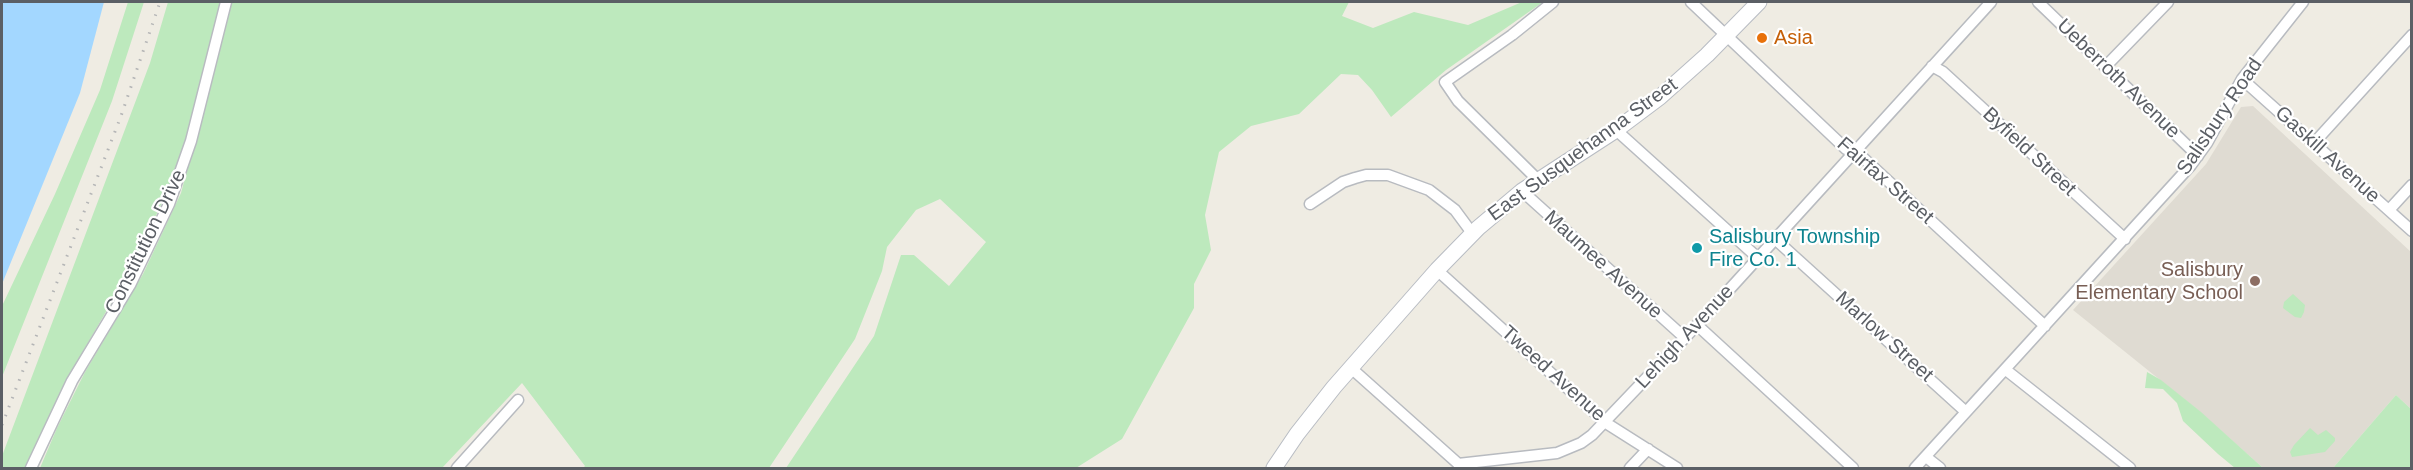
<!DOCTYPE html>
<html>
<head>
<meta charset="utf-8">
<style>
  body { margin:0 }
  #map { position:relative; width:2413px; height:470px; overflow:hidden; background:#efece3; font-family:Helvetica,sans-serif }
  canvas { display:block }
  .frame { position:absolute; inset:0; border:3px solid #5b5f65; pointer-events:none }
</style>
</head>
<body>
<div id="map">
<canvas width="2413" height="470"></canvas>
<div class="frame"></div>
</div>
<script>
const g = document.querySelector('canvas').getContext('2d');
g.lineJoin = 'round';
function fill(path, color) {
  g.fillStyle = color;
  g.fill(path, 'evenodd');
}
function poly(rows) {
  const path = new Path2D();
  for (const r of rows) {
    path.moveTo(r[0], r[1]);
    for (let i = 2; i < r.length; i += 2) path.lineTo(r[i], r[i + 1]);
  }
  return path;
}
function trace(path, color, width, dash) {
  g.strokeStyle = color;
  g.lineWidth = width;
  g.lineCap = dash ? 'butt' : 'round';
  g.setLineDash(dash || []);
  g.stroke(path);
}
function write(font, color, halo, rows, align = 'center') {
  g.font = font + ' Helvetica,sans-serif';
  g.lineWidth = 4.5;
  g.setLineDash([]);
  g.textBaseline = 'middle';
  g.strokeStyle = halo;
  g.fillStyle = color;
  for (const [text, x, y, turn = 0] of rows) {
    g.save();
    g.translate(x, y);
    g.rotate((+turn || 0) * Math.PI / 180);
    g.textAlign = isNaN(turn) ? turn : align;
    if (halo) g.strokeText(text, 0, 0);
    g.fillText(text, 0, 0);
    g.restore();
  }
}
const education = poly([
  [2253,106,2411,252,2411,409,2396,395,2333,468,2263,468,2200,412,2073,310,2206,164,2241,107]
]);
const green = poly([
  [128,2,144,2,112,101,2,377,2,306,55,194,100,90],
  [168,2,222,2,177,172,126,277,85,348,45,425,26,468,2,468,2,456,150,63],
  [232,2,1349,2,1342,16,1373,28,1414,12,1468,25,1522,2,1543,2,1446,70,1391,117,1372,90,1358,75,1341,74,1299,114,1251,126,1219,152,1205,215,1211,250,1194,284,1194,308,1122,439,1076,468,786,468,874,336,901,255,914,255,949,286,986,242,940,199,916,210,887,247,882,271,855,339,769,468,583,468,585,466,522,383,442,468,40,468,57,428,85,372,143,274,181,193],
  [2293,294,2305,305,2304,312,2301,318,2295,317,2283,308,2284,302],
  [2147,372,2161,380,2201,412,2263,468,2235,468,2218,454,2183,421,2177,403,2163,389,2145,388],
  [2396,395,2411,409,2411,468,2333,468],
  [2310,428,2318,435,2326,430,2335,438,2335,441,2325,452,2292,457,2290,452,2294,445]
]);
const water = poly([
  [2,2,104,2,80,93,2,284]
]);
const minor = poly([
  [1691,2,1846,149,1860,155,2045,326],
  [2038,2,2198,156],
  [1932,66,1943,72,2125,239],
  [2106,66,2168,2],
  [2242,79,2412,231],
  [1616,130,1758,258],
  [2314,143,2412,35],
  [1538,180,1458,101,1445,82,1512,35,1553,2],
  [1522,191,1685,338],
  [1310,204,1343,182,1355,178,1366,175,1388,175,1429,190,1455,210,1472,233],
  [2389,210,2412,185],
  [1775,239,1966,412],
  [1437,270,1606,423,1677,468],
  [1697,325,1853,468],
  [1351,368,1463,468],
  [2006,370,2130,468],
  [1926,457,1940,468],
  [1458,464,1557,453,1581,443,1592,435,1697,325,1991,2],
  [31,468,72,381,130,285,169,204,191,141,226,2],
  [457,468,518,400],
  [1630,468,1648,449],
  [1915,468,2191,165,2207,143,2242,79,2303,2]
]);
const secondary = poly([
  [1274,468,1297,434,1334,387,1437,270,1478,228,1522,191,1616,130,1660,97,1707,55,1759,2]
]);
const rail = poly([
  [2,425,121,116,160,2]
]);
const markers = [
  [1762,38,6,"#e8710a"],
  [1697,248,6,"#0f9aa8"],
  [2255,281,6,"#8d6e63"]
];
const foodNames = [
  ["Asia",1774,38]
];
const streetNames = [
  ["Ueberroth Avenue",2118,79,44],
  ["Salisbury Road",2220,117,-56],
  ["East Susquehanna Street",1583,150,-36],
  ["Byfield Street",2029,152,43],
  ["Gaskill Avenue",2327,155,42],
  ["Fairfax Street",1885,181,41],
  ["Constitution Drive",146,242,-64],
  ["Maumee Avenue",1603,265,42],
  ["Lehigh Avenue",1685,337,-47],
  ["Marlow Street",1884,337,42],
  ["Tweed Avenue",1553,374,42]
];
const cultureNames = [
  ["Salisbury Township",1709,237],
  ["Fire Co. 1",1709,260]
];
const educationNames = [
  ["Salisbury",2243,270],
  ["Elementary School",2243,293]
];
fill(education, '#dfdbd2');
fill(green, '#bde9bd');
fill(water, '#a3d7ff');
trace(minor, '#b8bbc0', 13);
trace(secondary, '#b8bcc3', 17);
trace(minor, '#fff', 10);
trace(secondary, '#fff', 15);
trace(rail, '#b4b5b6', 3, [1.5, 8]);
for (const [x, y, r, color] of markers) {
  const dot = new Path2D();
  dot.arc(x, y, r, 0, 2 * Math.PI);
  g.fillStyle = color;
  g.fill(dot);
  trace(dot, '#fff', 2);
}
write('20px', '#c56008', '#fff', foodNames, 'left');
write('20px', '#5b5f65', '#fff', streetNames);
write('20px', '#0d838f', '#fff', cultureNames, 'left');
write('20px', '#785e54', '#fff', educationNames, 'right');
</script>
</body>
</html>
